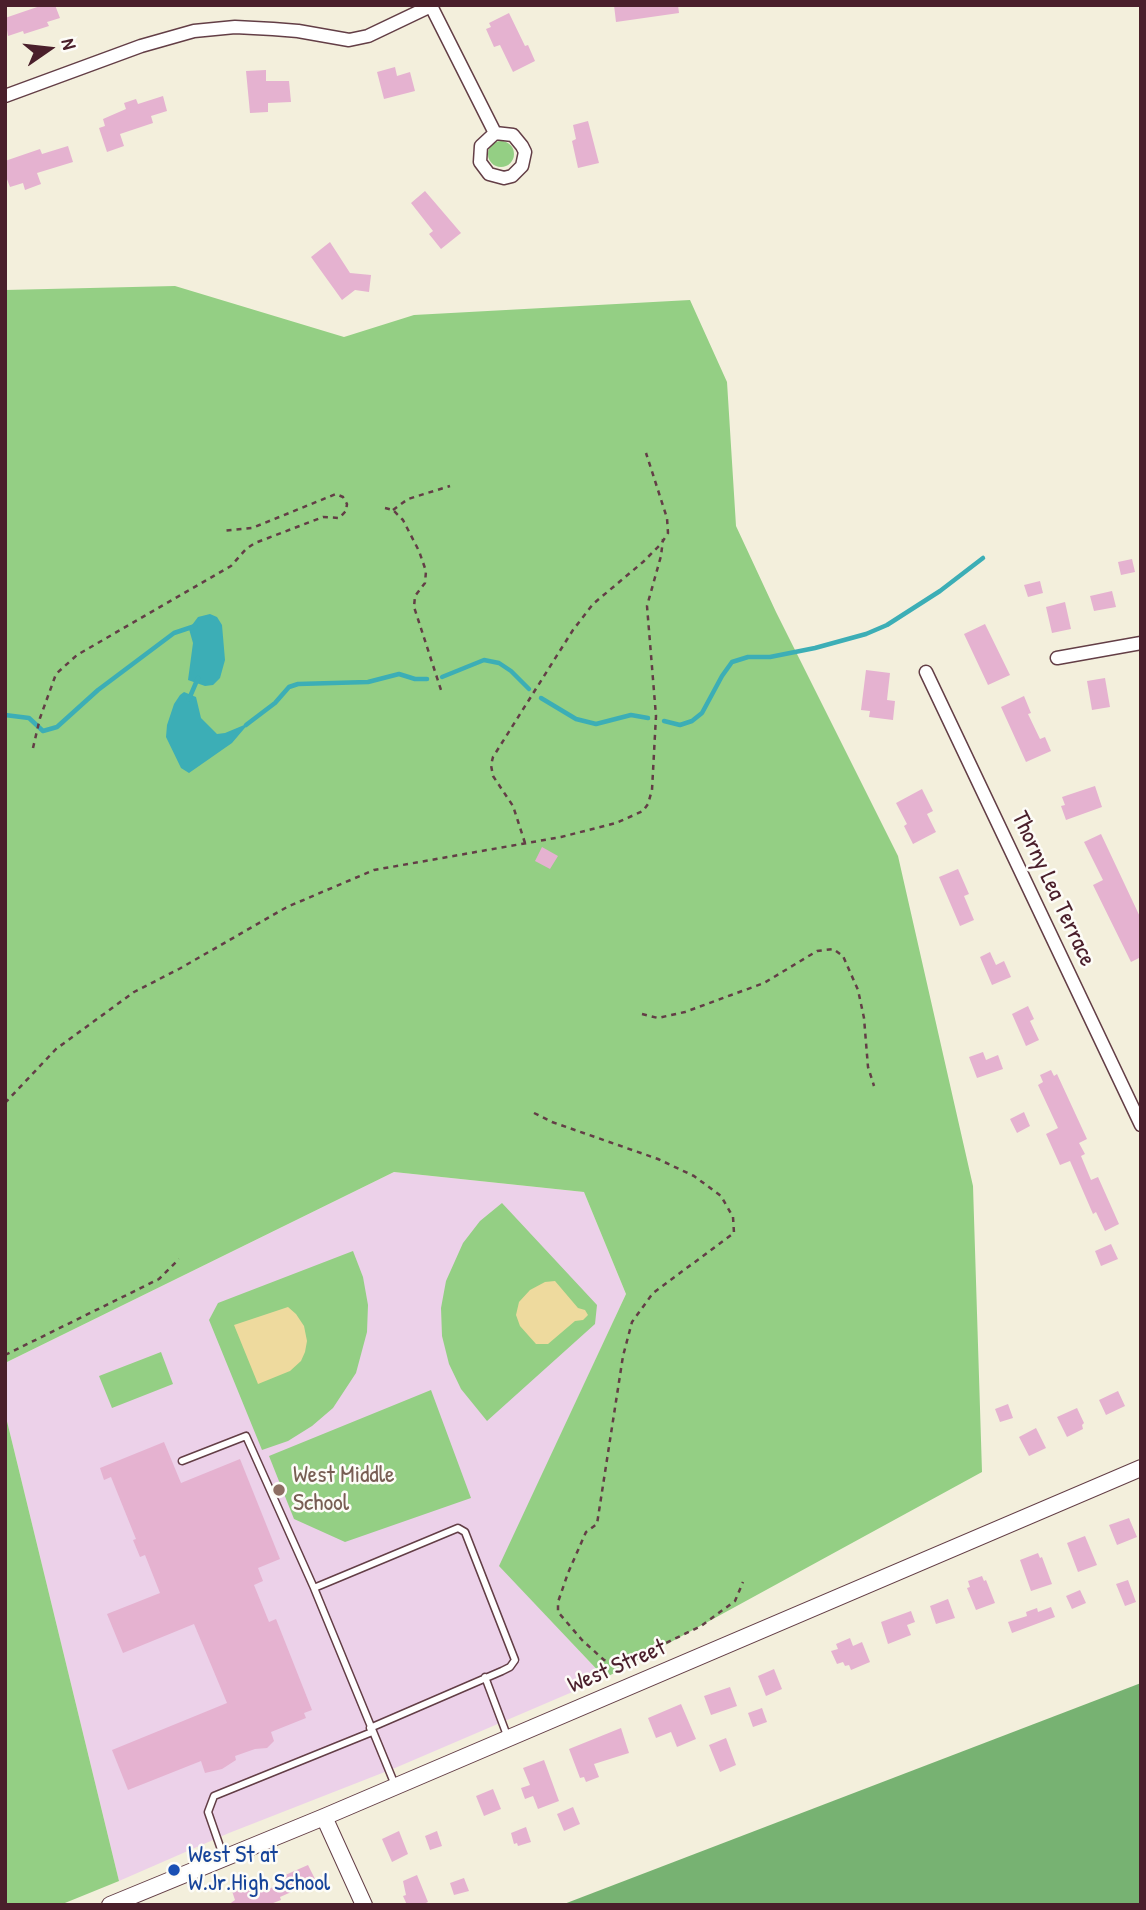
<!DOCTYPE html>
<html>
<head>
<meta charset="utf-8">
<style>
  body { margin:0 }
  #map { position:relative; width:1146px; height:1910px; overflow:hidden; background:#f3efdc; font-family:"Patrick Hand",sans-serif }
  canvas { display:block }
  .frame { position:absolute; inset:0; border:7px solid #4a1f2b; pointer-events:none }
  .north { position:absolute; left:14px; top:14px; width:70px; height:70px; -webkit-text-stroke:5px #fdfcf7; paint-order:stroke; rotate:76deg; font-size:19px; font-weight:700; line-height:28px; text-align:center; color:#4a1f2b }
  .north::after { content:''; display:block; margin:auto; width:24px; height:32px; background:#4a1f2b; clip-path:polygon(50% 0,100% 100%,50% 72%,0 100%) }
</style>
</head>
<body>
<div id="map">
<canvas width="1146" height="1910"></canvas>
<div class="frame"></div>
<div class="north">N</div>
</div>
<script>
const g = document.querySelector('canvas').getContext('2d');
g.lineJoin = 'round';
function fill(path, color) {
  g.fillStyle = color;
  g.fill(path, 'evenodd');
}
function poly(rows) {
  const path = new Path2D();
  for (const r of rows) {
    if (r.length === 3) {
      path.moveTo(r[0] + r[2], r[1]);
      path.arc(r[0], r[1], r[2], 0, 2 * Math.PI);
      continue;
    }
    path.moveTo(r[0], r[1]);
    for (let i = 2; i < r.length; i += 2) path.lineTo(r[i], r[i + 1]);
  }
  return path;
}
function trace(path, color, width, dash) {
  g.strokeStyle = color;
  g.lineWidth = width;
  g.lineCap = dash ? 'butt' : 'round';
  g.setLineDash(dash || []);
  g.stroke(path);
}
function write(font, color, halo, rows, align = 'center') {
  g.font = font + ' "Patrick Hand",sans-serif';
  g.lineWidth = 5;
  g.setLineDash([]);
  g.textBaseline = 'middle';
  g.strokeStyle = halo;
  g.fillStyle = color;
  for (const [text, x, y, turn = 0] of rows) {
    g.save();
    g.translate(x, y);
    g.rotate((+turn || 0) * Math.PI / 180);
    g.textAlign = isNaN(turn) ? turn : align;
    if (halo) g.strokeText(text, 0, 0);
    g.fillText(text, 0, 0);
    g.restore();
  }
}
const built = poly([
  [394,1172,584,1192,626,1294,500,1566,605,1678,395,1768,229,1833,119,1881,5,1413,5,1363]
]);
const green = poly([
  [501,154,13],
  [175,286,344,337,414,315,690,300,727,382,736,526,776,612,898,856,973,1186,982,1472,605,1678,499,1566,626,1294,584,1192,394,1172,5,1363,5,290],
  [502,1203,597,1305,595,1324,487,1421,461,1389,449,1364,442,1336,441,1308,446,1281,463,1243,480,1221],
  [353,1251,363,1277,368,1305,367,1332,356,1373,333,1408,312,1426,288,1441,262,1450,209,1320,218,1303],
  [161,1352,173,1384,112,1408,99,1376],
  [431,1390,471,1498,345,1542,294,1519,269,1456],
  [5,1413,119,1881,60,1905,5,1905]
]);
const forest = poly([
  [1141,1683,1141,1905,564,1904]
]);
const sand = poly([
  [555,1281,578,1308,585,1310,588,1315,583,1320,575,1321,548,1344,536,1344,520,1326,516,1315,519,1302,530,1290,545,1282],
  [288,1307,296,1314,304,1326,307,1341,305,1352,301,1361,290,1371,258,1384,234,1325]
]);
const water = poly([
  [210,614,217,617,222,625,225,660,220,678,213,685,205,686,188,680,193,643,189,629,198,617],
  [184,692,196,697,201,718,217,734,225,733,249,723,232,743,189,773,181,768,166,737,167,725,174,704,180,695]
]);
const stream = poly([
  [442,677,484,660,499,663,511,671,529,689],
  [541,698,576,719,596,724,631,715,648,718],
  [189,699,198,678],
  [5,715,29,718,43,731,57,727,98,690,174,633,195,626],
  [664,721,680,725,692,721,702,713,722,676,732,662,748,657,770,657,815,648,866,634,887,625,940,591,983,558],
  [246,725,275,703,289,687,298,684,368,682,399,674,415,679,427,679]
]);
const building = poly([
  [43,5,55,5,60,18,47,22,49,26,24,34,23,31,8,36,5,18],
  [614,5,678,5,679,13,616,22],
  [509,13,525,46,528,45,535,61,513,72,500,45,494,47,486,29,491,27,489,23],
  [395,67,397,76,410,72,415,91,384,99,377,72],
  [266,70,266,81,289,81,291,102,268,103,268,112,250,113,246,71],
  [163,96,167,111,151,116,153,123,120,134,124,146,107,152,99,128,105,126,103,119,126,109,124,103,136,99,138,104],
  [588,121,599,163,578,168,572,141,576,139,573,125],
  [68,146,73,162,37,173,41,184,25,190,23,183,10,187,5,174,5,161,40,149,42,154],
  [425,191,461,233,441,249,429,234,433,231,411,203],
  [330,242,350,273,371,275,369,292,355,290,342,300,311,257],
  [1132,559,1135,572,1121,575,1118,562],
  [1040,581,1043,593,1028,597,1024,585],
  [1112,591,1116,607,1094,611,1090,596],
  [1065,602,1071,629,1052,633,1046,607],
  [985,624,1010,675,988,685,964,634],
  [866,670,890,673,887,700,895,701,893,720,869,717,870,711,861,710],
  [1105,678,1110,707,1092,710,1087,681],
  [1024,696,1031,713,1028,714,1040,739,1045,737,1051,751,1026,762,1001,707],
  [1095,786,1102,807,1066,820,1061,806,1065,805,1062,797],
  [922,789,933,811,927,814,936,832,913,844,904,826,907,824,896,803],
  [1101,834,1141,919,1141,957,1131,962,1093,885,1103,880,1084,842],
  [542,847,558,856,550,869,535,861],
  [958,869,969,894,964,896,974,920,960,926,939,877],
  [990,952,996,965,1004,961,1011,977,992,985,980,957],
  [1028,1006,1034,1019,1030,1021,1039,1040,1026,1046,1012,1014],
  [983,1052,986,1060,998,1055,1003,1069,977,1078,969,1057],
  [1051,1070,1054,1076,1057,1074,1087,1139,1079,1143,1085,1154,1081,1156,1091,1180,1098,1177,1119,1224,1105,1231,1096,1212,1093,1214,1070,1161,1060,1165,1046,1134,1058,1128,1038,1085,1043,1082,1040,1075],
  [1024,1112,1030,1126,1017,1133,1010,1119],
  [1111,1244,1118,1259,1101,1266,1095,1251],
  [1118,1391,1125,1406,1106,1415,1099,1400],
  [1008,1404,1013,1418,1000,1422,995,1409],
  [1077,1408,1084,1423,1082,1425,1083,1429,1067,1437,1057,1417],
  [1036,1428,1046,1448,1029,1456,1019,1437],
  [164,1442,181,1483,240,1459,280,1559,258,1568,263,1581,254,1585,269,1622,276,1619,312,1710,304,1713,306,1718,271,1732,274,1741,267,1748,255,1749,235,1756,236,1760,222,1769,205,1773,201,1761,128,1790,112,1750,227,1703,194,1624,123,1653,107,1614,160,1593,145,1555,140,1557,133,1540,136,1539,111,1477,104,1480,100,1468],
  [1129,1518,1137,1537,1117,1545,1109,1525],
  [1085,1536,1097,1565,1078,1572,1067,1543],
  [1038,1553,1040,1558,1042,1557,1052,1584,1031,1591,1020,1560],
  [982,1576,984,1581,986,1580,995,1603,976,1610,967,1588,970,1587,968,1581],
  [1128,1580,1136,1602,1125,1606,1116,1584],
  [1080,1590,1086,1603,1072,1609,1066,1596],
  [948,1599,955,1618,936,1624,930,1606],
  [1051,1607,1055,1617,1012,1633,1008,1622,1027,1616,1026,1612,1037,1608,1038,1612],
  [911,1611,915,1622,907,1625,911,1635,888,1644,881,1622],
  [850,1638,853,1646,862,1642,870,1662,851,1670,849,1665,845,1666,843,1662,837,1664,831,1651,838,1649,836,1644],
  [774,1669,782,1689,766,1696,758,1676],
  [730,1687,737,1706,711,1715,704,1696],
  [681,1704,696,1739,677,1747,671,1732,656,1738,648,1718],
  [762,1708,767,1722,753,1727,748,1713],
  [621,1728,629,1753,594,1764,599,1777,586,1782,584,1777,580,1778,569,1749],
  [726,1738,736,1765,720,1772,709,1745],
  [544,1760,559,1801,538,1809,533,1796,525,1799,521,1788,530,1785,523,1768],
  [493,1789,501,1809,484,1816,476,1796],
  [573,1807,580,1824,564,1831,557,1814],
  [526,1827,531,1842,518,1846,517,1843,514,1844,511,1833],
  [399,1831,408,1854,392,1862,382,1839],
  [437,1831,442,1846,430,1850,425,1836],
  [308,1865,316,1881,280,1897,281,1900,268,1905,228,1905,235,1900,232,1891,251,1884,255,1893,286,1883,283,1876],
  [417,1875,428,1902,421,1905,407,1905,403,1896,406,1895,403,1881],
  [464,1878,469,1891,454,1895,450,1883]
]);
const path = poly([
  [385,508,393,510,403,520,419,551,426,571,425,583,415,596,414,607,442,693],
  [393,510,408,499,450,486],
  [33,748,40,718,56,674,77,655,231,566,246,549,255,543,323,517,339,518,346,511,347,504,343,497,336,494,252,528,222,531],
  [525,843,513,806,493,776,491,765,493,757,573,630,593,604,643,562,661,544,668,533,667,518,646,453],
  [642,1014,658,1018,685,1012,764,983,817,951,833,949,843,956,858,990,864,1018,868,1067,874,1086],
  [5,1103,56,1049,134,992,179,969,287,907,374,870,561,837,616,823,643,811,648,804,652,790,656,716,647,606,661,556,663,539],
  [534,1113,552,1122,658,1159,694,1176,721,1196,733,1217,734,1233,653,1293,632,1322,623,1356,597,1524,586,1532,568,1573,558,1602,558,1612,582,1640,604,1660,614,1662,631,1660,701,1626,735,1601,743,1582],
  [5,1355,159,1279,179,1259]
]);
const service = poly([
  [182,1461,246,1436,314,1588,395,1785],
  [314,1588,458,1528,465,1532,515,1660,510,1667,502,1671,370,1728],
  [485,1677,508,1738],
  [224,1858,208,1812,214,1796,372,1732]
]);
const minor = poly([
  [431,6,495,133,513,135,522,146,525,152,522,166,512,176,504,178,489,174,480,162,481,146,495,133],
  [5,96,141,46,194,31,235,27,273,29,298,31,349,40,368,36,433,5],
  [1057,658,1141,643],
  [926,672,1141,1125]
]);
const tertiary = poly([
  [324,1817,364,1905],
  [110,1905,324,1817,1141,1468]
]);
const markers = [
  [279,1490,7,"#8d6e63"],
  [174,1870,7,"#1a4fb4"]
];
const streetNames = [
  ["Thorny Lea Terrace",1053,889,65],
  ["West Street",617,1667,-23]
];
const educationNames = [
  ["West Middle",293,1476],
  ["School",293,1504]
];
const transitNames = [
  ["West St at",188,1856],
  ["W.Jr.High School",188,1884]
];
fill(built, '#ecd1e9');
fill(green, '#94cf84');
fill(forest, '#77b272');
fill(sand, '#eeda9e');
fill(water, '#3caeb6');
trace(stream, '#3caeb6', 4.5);
fill(building, '#e5b2d0');
trace(service, '#633e46', 9);
trace(minor, '#633e46', 15);
trace(tertiary, '#633e46', 18);
trace(path, '#633e46', 2.5, [5, 5]);
trace(service, '#fff', 6);
trace(minor, '#fff', 12);
trace(tertiary, '#fff', 16);
for (const [x, y, r, color] of markers) {
  const dot = new Path2D();
  dot.arc(x, y, r, 0, 2 * Math.PI);
  g.fillStyle = color;
  g.fill(dot);
  trace(dot, '#fdfcf7', 2.5);
}
write('24px', '#4a1f2b', '#fdfcf7', streetNames);
write('24px', '#785e54', '#fdfcf7', educationNames, 'left');
write('24px', '#164399', '#fdfcf7', transitNames, 'left');
</script>
</body>
</html>
